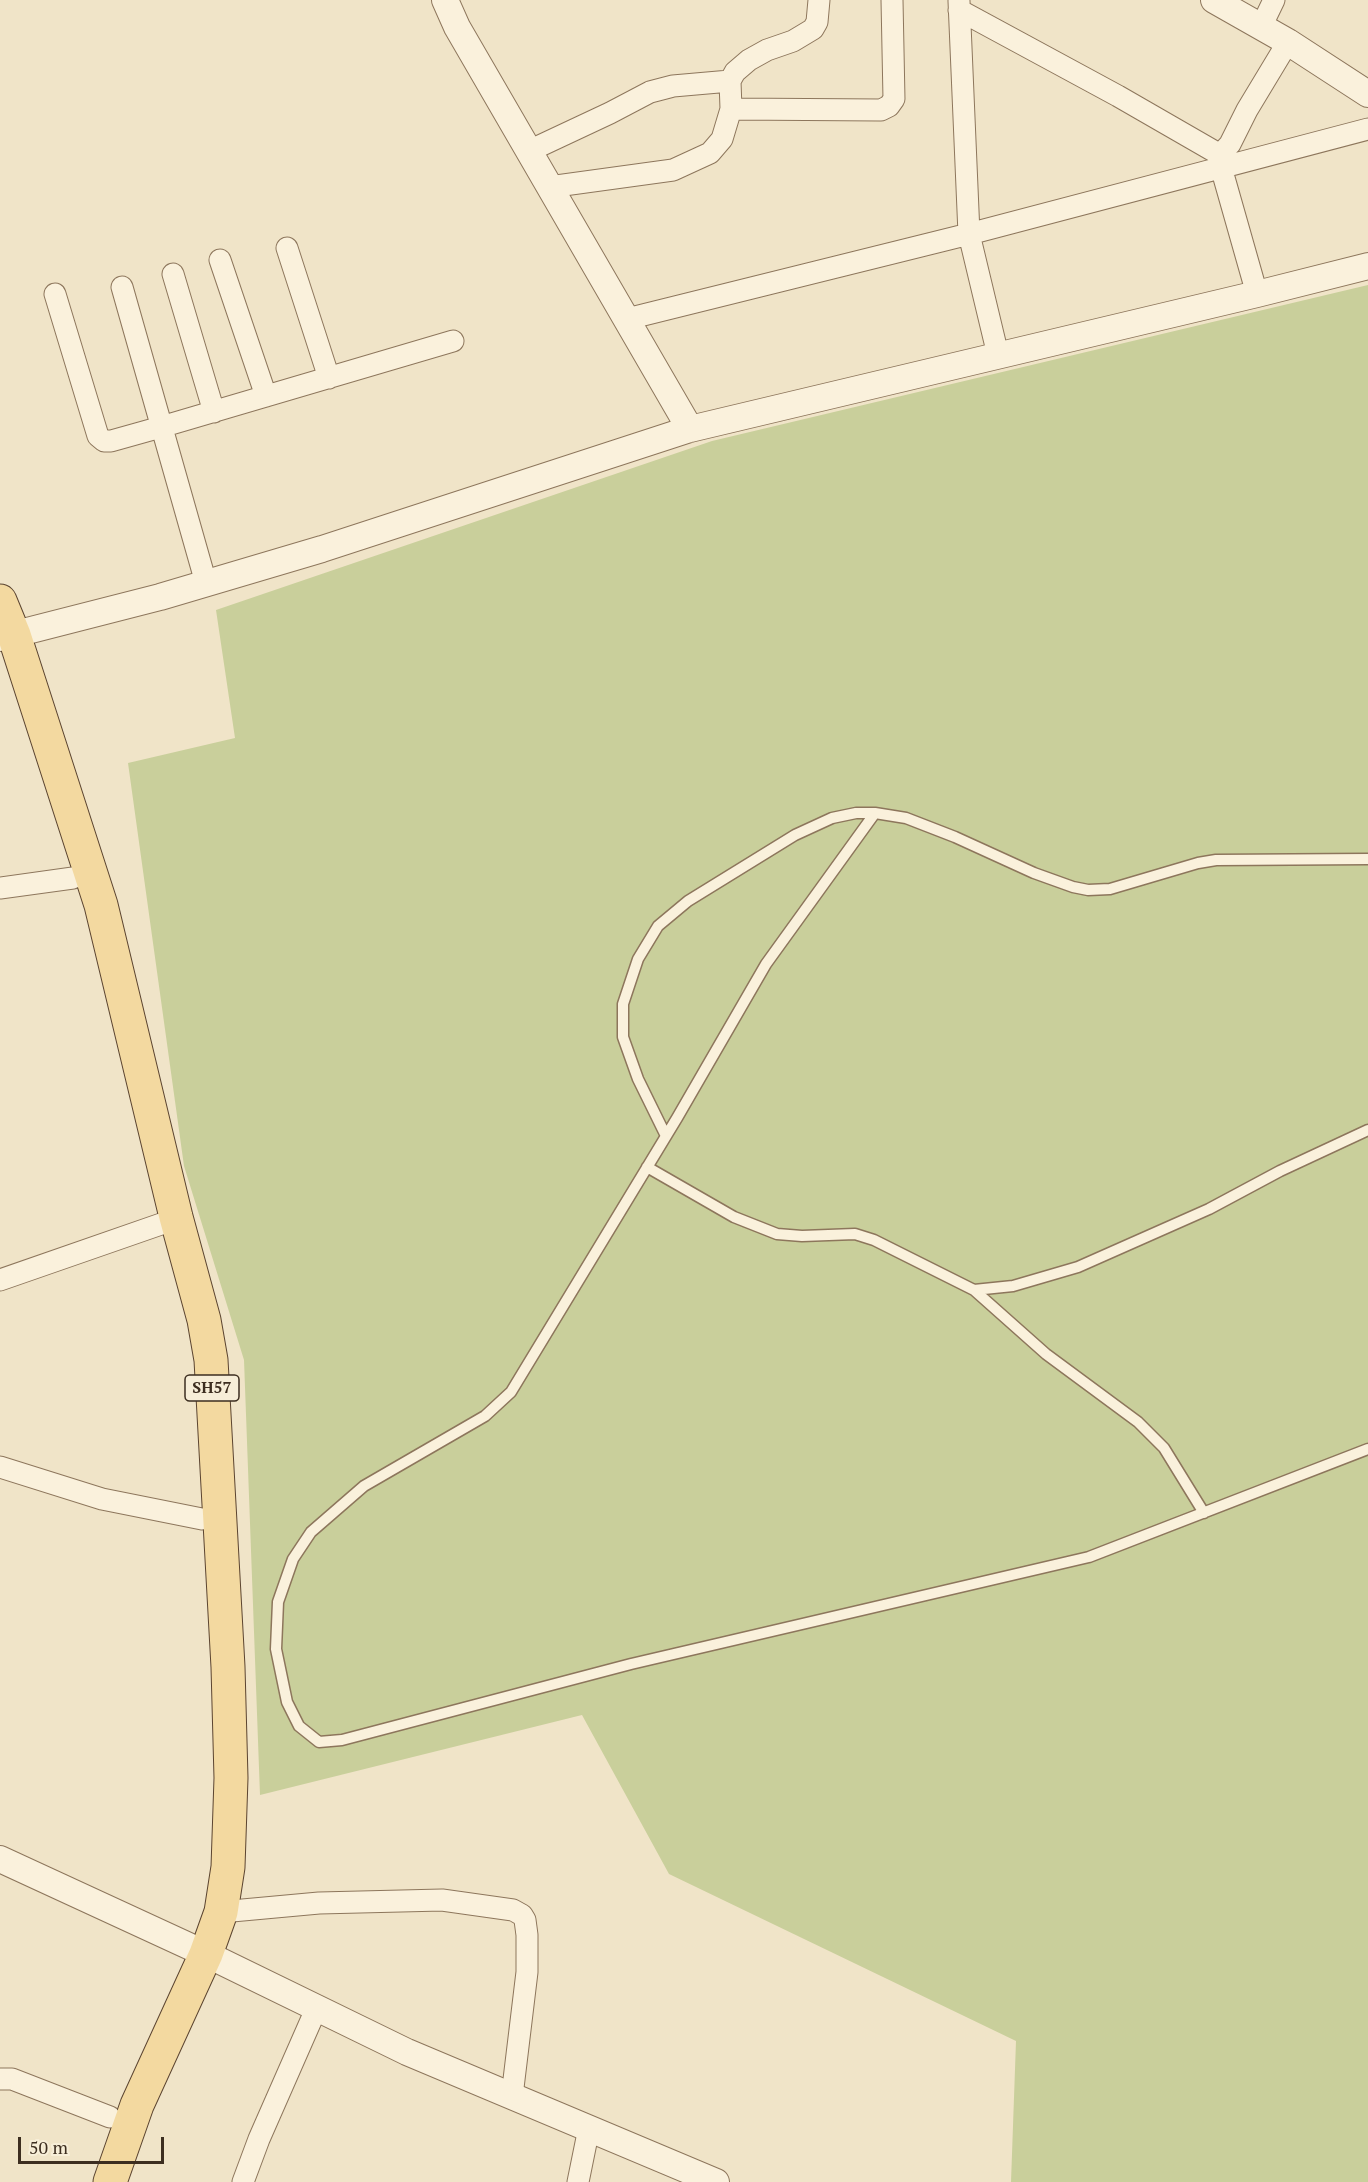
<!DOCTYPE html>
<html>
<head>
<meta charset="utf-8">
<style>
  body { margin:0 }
  #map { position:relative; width:1368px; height:2182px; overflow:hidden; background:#f0e4c8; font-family:"PT Serif",serif }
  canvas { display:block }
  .scale { position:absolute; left:18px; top:2137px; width:146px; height:27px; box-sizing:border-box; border:3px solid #3d2e20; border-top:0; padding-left:8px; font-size:18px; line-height:21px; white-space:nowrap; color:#3d2e20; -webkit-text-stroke:4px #f7eed8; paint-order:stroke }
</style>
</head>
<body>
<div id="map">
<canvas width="1368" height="2182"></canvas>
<div class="scale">50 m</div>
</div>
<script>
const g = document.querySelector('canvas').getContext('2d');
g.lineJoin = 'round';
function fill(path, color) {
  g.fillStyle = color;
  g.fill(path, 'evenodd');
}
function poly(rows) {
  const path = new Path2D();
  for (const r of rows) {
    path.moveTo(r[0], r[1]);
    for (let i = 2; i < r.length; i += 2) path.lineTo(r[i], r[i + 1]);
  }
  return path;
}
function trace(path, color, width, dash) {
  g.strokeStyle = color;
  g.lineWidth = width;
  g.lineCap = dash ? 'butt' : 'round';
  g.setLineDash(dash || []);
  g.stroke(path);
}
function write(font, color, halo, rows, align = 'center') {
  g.font = font + ' "PT Serif",serif';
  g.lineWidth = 4.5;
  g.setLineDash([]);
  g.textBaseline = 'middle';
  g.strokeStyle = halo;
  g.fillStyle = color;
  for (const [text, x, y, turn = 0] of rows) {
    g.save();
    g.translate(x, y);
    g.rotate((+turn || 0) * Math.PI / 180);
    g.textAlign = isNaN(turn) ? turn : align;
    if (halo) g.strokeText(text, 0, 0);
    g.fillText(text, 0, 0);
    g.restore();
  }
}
const green = poly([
  [1368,285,1368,2182,1011,2182,1016,2041,669,1874,582,1715,260,1795,244,1360,184,1166,128,763,235,738,216,610,712,441]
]);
const service = poly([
  [875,813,766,964,677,1118,511,1392,485,1416,364,1486,311,1532,293,1559,278,1602,276,1649,287,1702,299,1726,319,1742,342,1740,631,1664,1089,1557,1368,1449],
  [666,1136,638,1079,623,1037,623,1004,638,959,658,926,688,901,795,835,832,818,856,813,875,813,906,818,955,837,1034,873,1073,887,1088,890,1110,889,1198,863,1216,860,1368,859],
  [647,1167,734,1217,777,1234,802,1236,855,1234,874,1240,974,1290,1046,1354,1138,1422,1164,1448,1204,1513],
  [974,1290,1013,1286,1078,1267,1209,1209,1280,1171,1368,1130]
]);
const minor = poly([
  [959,1,969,234,998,355],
  [959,10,1118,96,1217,153,1257,294],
  [1261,27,1274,0],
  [731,109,881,110,889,106,894,99,892,0],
  [529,151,610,113,650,92,673,86,730,81],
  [1219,156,1230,144,1247,110,1288,42],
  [549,187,673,170,710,153,722,139,731,109,730,81,735,72,749,60,767,50,793,41,813,29,817,22,819,0],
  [287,248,329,378],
  [220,260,266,396],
  [173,274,214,412],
  [122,287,206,583],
  [55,294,98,436,104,441,111,441,161,427,453,341],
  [627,319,969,234,1368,129],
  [0,888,73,878],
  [0,1280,164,1223],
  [0,1467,102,1499,202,1519],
  [221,1912,319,1903,442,1900,513,1910,522,1915,525,1920,527,1935,527,1972,512,2096],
  [0,2079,12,2079,110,2117],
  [243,2182,259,2139,317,2007],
  [578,2182,589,2128]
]);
const tertiary = poly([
  [445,0,457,27,690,429],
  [1214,0,1288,42,1368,94],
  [0,638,160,597,322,549,690,429,1257,294,1368,266],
  [0,1859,206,1954,407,2052,716,2182]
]);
const primary = poly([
  [0,601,14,635,101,905,176,1217,204,1320,211,1360,228,1667,231,1778,228,1867,221,1912,206,1954,137,2105,110,2182]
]);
const shields = [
  [212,1388,54]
];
const shieldNames = [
  ["SH57",212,1388]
];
fill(green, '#c9cf9b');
trace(service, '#8d765c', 13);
trace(minor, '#8d765c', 23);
trace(tertiary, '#8d765c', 28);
trace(primary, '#5b4430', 35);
trace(service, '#faf1dc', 10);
trace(minor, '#faf1dc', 21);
trace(tertiary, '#faf1dc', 26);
trace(primary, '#f3d9a0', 33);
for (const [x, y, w] of shields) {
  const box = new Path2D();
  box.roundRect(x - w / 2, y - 13, w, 26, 4.5);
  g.fillStyle = '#f7eed8';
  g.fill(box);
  trace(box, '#3d2e20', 1.5);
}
write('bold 16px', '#3d2e20', null, shieldNames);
</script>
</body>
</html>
